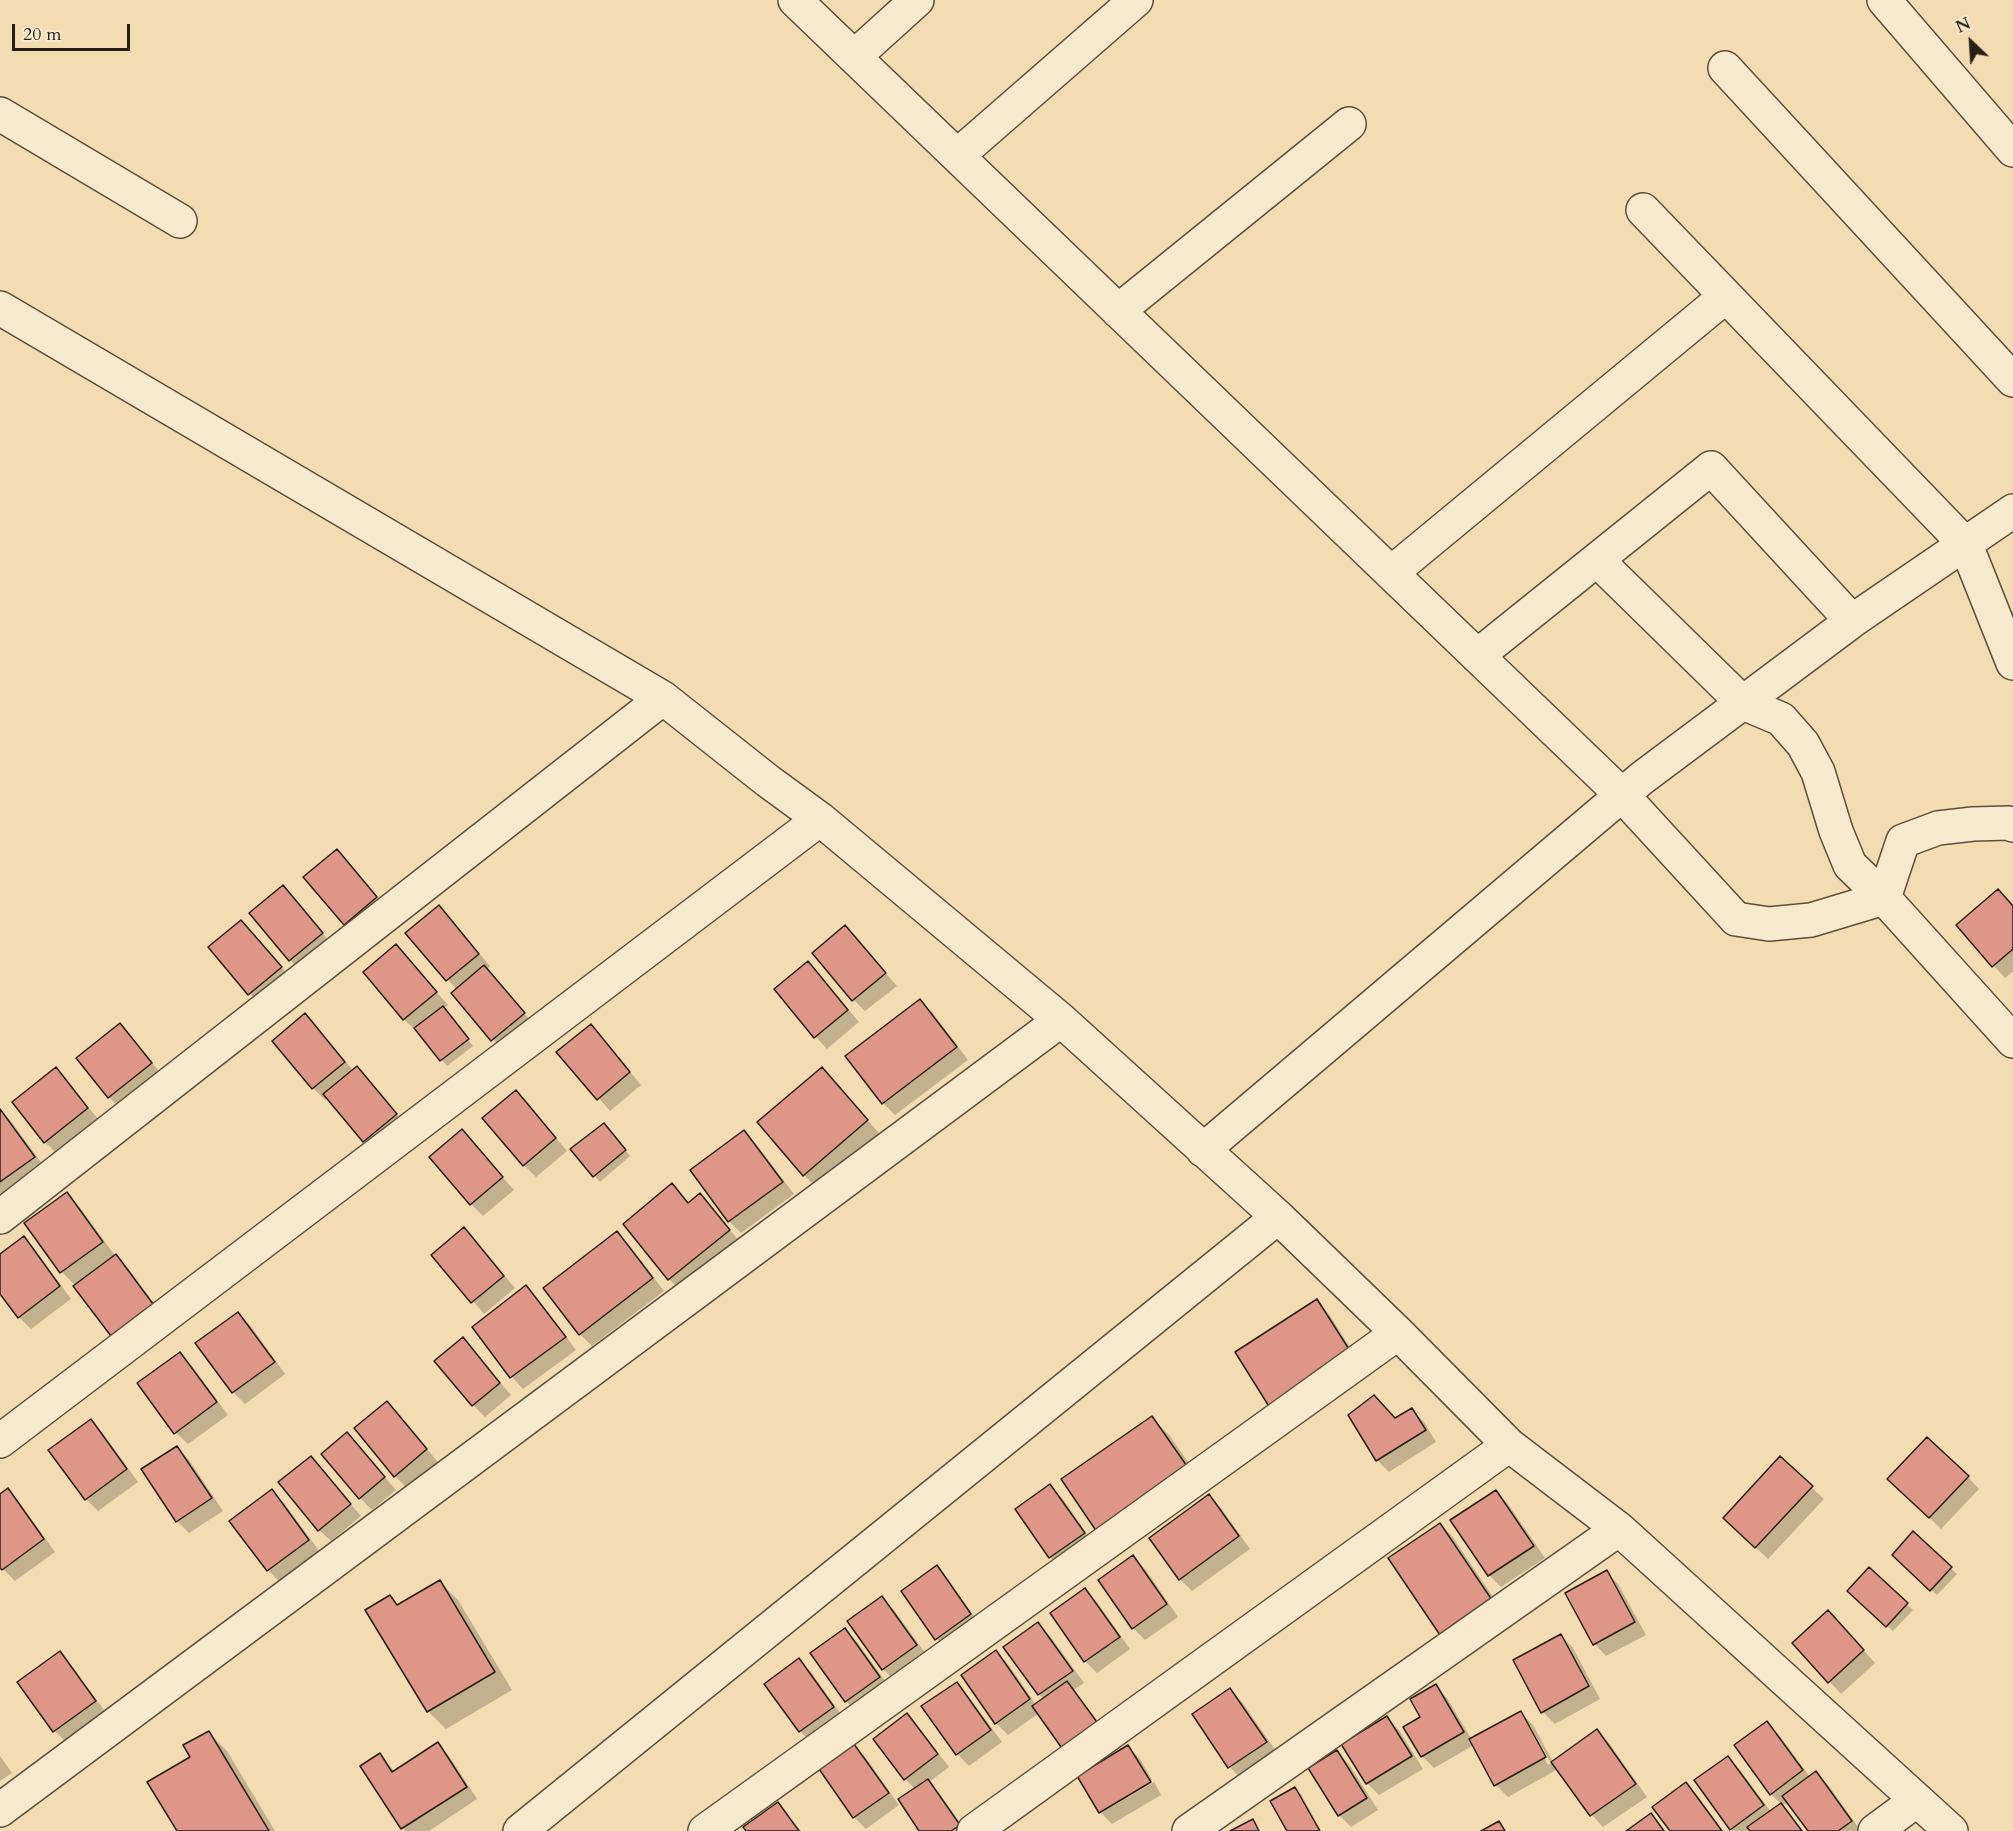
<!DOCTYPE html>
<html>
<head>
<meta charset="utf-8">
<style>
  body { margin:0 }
  #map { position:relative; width:2013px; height:1831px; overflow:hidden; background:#f4dcb2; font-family:Cardo,serif }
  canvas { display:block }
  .north { position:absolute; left:1941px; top:12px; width:60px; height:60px; -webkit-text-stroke:4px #f8e8cd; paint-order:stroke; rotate:335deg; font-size:16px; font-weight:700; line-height:24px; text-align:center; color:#282017 }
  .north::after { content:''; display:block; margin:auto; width:21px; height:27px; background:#282017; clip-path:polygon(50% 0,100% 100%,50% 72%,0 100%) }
  .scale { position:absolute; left:12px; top:24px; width:118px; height:27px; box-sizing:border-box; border:3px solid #282017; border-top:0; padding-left:8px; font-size:18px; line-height:21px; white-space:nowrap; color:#282017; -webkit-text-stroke:4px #f8e8cd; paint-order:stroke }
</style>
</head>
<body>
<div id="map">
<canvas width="2013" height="1831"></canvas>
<div class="north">N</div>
<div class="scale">20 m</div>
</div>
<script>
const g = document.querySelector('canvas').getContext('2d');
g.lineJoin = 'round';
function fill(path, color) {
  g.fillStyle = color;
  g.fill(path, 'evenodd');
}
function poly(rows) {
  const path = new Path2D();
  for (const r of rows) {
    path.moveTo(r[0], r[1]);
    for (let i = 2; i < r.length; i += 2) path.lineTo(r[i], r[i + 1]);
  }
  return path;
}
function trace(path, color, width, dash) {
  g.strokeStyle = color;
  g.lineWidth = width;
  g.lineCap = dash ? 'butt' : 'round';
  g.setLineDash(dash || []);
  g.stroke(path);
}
const shadow = poly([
  [348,863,388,910,357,936,345,924],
  [295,899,333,946,302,972,290,960],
  [439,907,490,966,486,970,535,1026,504,1052,453,993,457,990,407,933],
  [2013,907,2013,971,2005,978,1958,926],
  [241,922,293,980,261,1006,210,947],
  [845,927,897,986,865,1011,853,999],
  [396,946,448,1005,443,1009,473,1046,447,1066,418,1030,416,1031,404,1019,365,972],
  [819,975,859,1022,827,1049,816,1037],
  [920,1001,932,1012,968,1060,895,1115,883,1103,847,1056],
  [305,1015,354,1071,369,1080,407,1127,376,1153,328,1098,325,1100,313,1088,274,1041],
  [120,1025,163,1076,121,1109,109,1097],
  [602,1038,641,1085,610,1111,559,1052],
  [56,1069,99,1120,57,1154,45,1142],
  [822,1069,879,1133,816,1187,804,1175],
  [527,1104,567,1151,536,1177,524,1165],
  [0,1110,10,1120,46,1169,5,1199,0,1194],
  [462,1131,514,1190,483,1216,471,1204],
  [609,1131,630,1156,600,1182,573,1150],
  [744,1132,756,1144,794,1194,741,1233,729,1221,692,1170],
  [672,1185,689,1204,700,1195,741,1243,681,1291,669,1279],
  [66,1194,78,1205,116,1257,128,1268,164,1317,124,1347,112,1335,74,1284,62,1272,26,1223],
  [464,1229,515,1288,484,1314,433,1255],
  [617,1233,629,1245,664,1291,592,1346,580,1334,545,1288],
  [23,1238,35,1250,71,1299,31,1329,19,1317,0,1291,0,1255],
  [526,1287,538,1299,576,1350,523,1389,512,1377,474,1327],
  [1316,1301,1328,1313,1363,1367,1283,1419],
  [238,1314,250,1325,285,1374,245,1404,233,1392],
  [463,1339,511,1395,485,1417,473,1405],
  [180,1354,192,1366,228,1415,188,1444,176,1433],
  [387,1403,438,1462,407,1488,395,1476],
  [1412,1410,1424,1422,1436,1442,1389,1472,1377,1460,1396,1419],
  [1152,1418,1170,1436,1206,1488,1063,1479],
  [90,1421,102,1432,138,1482,98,1511,86,1499,50,1450],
  [347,1434,396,1490,372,1510,360,1498],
  [177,1448,189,1460,223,1511,189,1533,177,1521],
  [311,1458,361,1516,331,1541,319,1530],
  [1780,1458,1824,1499,1768,1559,1737,1530],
  [1968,1477,1979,1489,1941,1529,1901,1490],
  [1050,1486,1062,1498,1095,1546,1062,1569,1050,1557],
  [7,1490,19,1502,55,1552,15,1581,0,1566,0,1496],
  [272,1491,284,1503,320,1552,280,1582,268,1570],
  [1496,1492,1508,1504,1545,1558,1501,1587,1489,1575],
  [1209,1496,1221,1508,1250,1549,1192,1591,1180,1579],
  [1440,1524,1452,1536,1505,1615,1455,1649],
  [1913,1534,1957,1574,1937,1595,1899,1561],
  [1133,1557,1145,1569,1178,1617,1145,1640,1133,1628,1100,1581],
  [936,1567,948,1579,981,1627,949,1650,937,1639],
  [1869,1569,1913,1610,1893,1631,1849,1591],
  [1606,1572,1618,1584,1646,1635,1606,1656,1595,1644,1567,1594],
  [440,1582,458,1600,512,1690,446,1729,428,1711,390,1597,399,1606],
  [1085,1590,1097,1602,1130,1649,1097,1673,1085,1661],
  [882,1598,894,1610,928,1657,895,1681,883,1669],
  [1038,1624,1050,1636,1084,1683,1074,1690,1113,1742,1039,1713,1008,1735,996,1723,996,1652,1008,1664,1036,1705,1044,1699,1039,1694],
  [1840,1624,1875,1663,1841,1694,1794,1643],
  [845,1630,857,1642,891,1689,858,1713,846,1701],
  [1561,1636,1573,1648,1600,1699,1555,1724,1543,1712],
  [59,1653,71,1665,107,1714,67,1743,55,1731,19,1683],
  [799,1660,811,1672,845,1720,812,1743,800,1731],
  [956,1684,968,1696,1002,1742,969,1766,957,1754],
  [1435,1686,1447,1698,1472,1740,1521,1713,1533,1725,1553,1762,1597,1731,1609,1743,1647,1797,1603,1827,1592,1815,1558,1769,1508,1797,1496,1785,1474,1745,1434,1768,1422,1756,1422,1718],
  [1527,1725,1530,1725,1551,1763,1548,1765],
  [1230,1690,1242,1702,1278,1754,1241,1779,1230,1767],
  [907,1715,918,1727,949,1767,929,1782,939,1793,966,1831,921,1831,915,1789,905,1779],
  [1387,1718,1399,1730,1423,1769,1379,1795,1367,1783,1343,1745],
  [1767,1723,1779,1735,1810,1777,1816,1773,1828,1785,1861,1831,1810,1831,1788,1802,1782,1806,1803,1831,1734,1831,1731,1829,1728,1758,1740,1770,1771,1812,1781,1804,1771,1794],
  [209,1733,227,1751,275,1831,178,1831,192,1757],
  [437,1744,449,1756,477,1799,429,1831,405,1831,362,1767,380,1755,395,1772],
  [854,1746,866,1758,899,1805,866,1829,854,1817],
  [1128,1747,1140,1759,1152,1780,1101,1810,1101,1813,1100,1812],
  [1337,1752,1349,1764,1378,1810,1351,1827,1339,1815],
  [0,1756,12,1773,0,1781],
  [1154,1782,1161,1795,1112,1824,1101,1813],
  [1686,1784,1698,1796,1723,1831,1672,1831],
  [1295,1789,1301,1794,1321,1831,1289,1831],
  [778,1804,801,1831,748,1831]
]);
const building = poly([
  [337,849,377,897,344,925,303,877,337,849],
  [283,885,323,933,289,961,249,913,283,885],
  [1998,889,2013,906,2013,949,1992,967,1956,925,1998,889],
  [439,905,479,954,446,981,405,933,439,905],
  [241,920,282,967,248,995,208,947,241,920],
  [845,925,886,973,852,1001,812,953,845,925],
  [396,944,437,992,403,1020,363,972,396,944],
  [808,961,848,1010,814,1038,774,989,808,961],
  [484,965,525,1013,491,1041,451,993,484,965],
  [920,999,957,1047,882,1104,845,1056,920,999],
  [443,1006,469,1039,440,1061,414,1028,443,1006],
  [305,1013,345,1062,312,1089,272,1041,305,1013],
  [120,1023,152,1063,108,1098,76,1058,120,1023],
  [591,1024,630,1072,597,1100,556,1052,591,1024],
  [357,1066,397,1114,363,1142,323,1094,357,1066],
  [56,1067,88,1108,44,1143,12,1102,56,1067],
  [822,1067,868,1120,803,1176,757,1122,822,1067],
  [516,1090,556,1138,523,1166,482,1118,516,1090],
  [0,1109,35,1157,0,1182,0,1109],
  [604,1123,626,1150,593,1177,570,1149,604,1123],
  [462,1129,503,1177,470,1205,429,1157,462,1129],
  [744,1130,783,1182,728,1222,690,1170,744,1130],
  [672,1183,688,1203,700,1193,730,1230,668,1280,623,1224,672,1183],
  [67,1192,103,1242,60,1273,24,1223,67,1192],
  [464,1227,504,1276,471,1303,431,1255,464,1227],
  [617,1231,653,1278,579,1335,543,1288,617,1231],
  [24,1236,60,1286,18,1318,0,1294,0,1254,24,1236],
  [116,1254,153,1304,111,1336,73,1286,116,1254],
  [526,1285,566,1337,510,1378,472,1327,526,1285],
  [1317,1299,1352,1354,1270,1408,1235,1352,1317,1299],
  [238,1312,275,1362,232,1393,195,1343,238,1312],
  [463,1337,500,1383,472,1406,434,1361,463,1337],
  [180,1352,217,1402,174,1434,137,1383,180,1352],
  [1374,1395,1395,1418,1412,1408,1426,1430,1376,1461,1348,1415,1374,1395],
  [387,1401,427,1449,394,1477,354,1428,387,1401],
  [1152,1416,1189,1469,1097,1532,1061,1479,1152,1416],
  [91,1419,127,1469,85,1500,48,1450,91,1419],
  [347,1432,385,1477,359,1499,321,1454,347,1432],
  [1927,1437,1969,1476,1929,1518,1887,1479,1927,1437],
  [177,1446,212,1498,176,1522,141,1469,177,1446],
  [311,1456,351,1504,318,1531,278,1482,311,1456],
  [1780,1456,1813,1486,1755,1548,1723,1518,1780,1456],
  [1050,1484,1085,1533,1049,1558,1015,1509,1050,1484],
  [8,1488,44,1539,2,1570,0,1568,0,1494,8,1488],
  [272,1489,309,1540,267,1571,229,1521,272,1489],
  [1496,1490,1534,1546,1488,1576,1450,1520,1496,1490],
  [1209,1494,1239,1536,1179,1580,1149,1538,1209,1494],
  [1440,1523,1494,1603,1442,1638,1388,1558,1440,1523],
  [1913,1531,1952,1567,1930,1591,1892,1555,1913,1531],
  [1133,1555,1167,1604,1132,1629,1098,1580,1133,1555],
  [937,1565,971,1614,935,1640,901,1591,937,1565],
  [1869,1567,1908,1603,1886,1627,1847,1591,1869,1567],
  [1607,1570,1635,1622,1593,1645,1565,1593,1607,1570],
  [440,1580,495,1672,427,1712,365,1610,390,1595,397,1605,440,1580],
  [1085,1588,1120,1637,1084,1662,1050,1613,1085,1588],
  [882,1596,917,1645,882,1670,847,1621,882,1596],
  [1828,1610,1864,1650,1828,1683,1792,1643,1828,1610],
  [1038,1622,1073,1671,1038,1695,1003,1647,1038,1622],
  [845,1628,880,1677,845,1702,810,1653,845,1628],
  [1561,1634,1589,1686,1541,1713,1513,1660,1561,1634],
  [996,1650,1030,1699,995,1724,961,1675,996,1650],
  [60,1651,96,1701,53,1732,17,1682,60,1651],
  [799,1658,834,1707,799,1732,764,1684,799,1658],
  [1067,1681,1102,1729,1066,1754,1032,1706,1067,1681],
  [957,1682,991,1730,956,1755,921,1706,957,1682],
  [1436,1684,1464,1732,1421,1757,1403,1727,1420,1717,1410,1699,1436,1684],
  [1230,1688,1267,1742,1228,1768,1192,1714,1230,1688],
  [1521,1711,1546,1757,1494,1786,1469,1739,1521,1711],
  [907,1713,938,1754,904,1780,873,1739,907,1713],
  [1387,1716,1412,1756,1366,1784,1341,1744,1387,1716],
  [1767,1721,1803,1770,1770,1795,1734,1745,1767,1721],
  [1597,1729,1636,1784,1590,1816,1551,1762,1597,1729],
  [209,1731,269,1831,177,1831,147,1782,190,1757,183,1745,209,1731],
  [438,1742,467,1787,401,1829,360,1766,380,1753,392,1772,438,1742],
  [854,1744,889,1793,853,1818,819,1769,854,1744],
  [1128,1745,1151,1782,1099,1813,1077,1776,1128,1745],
  [1337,1750,1367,1798,1338,1816,1308,1768,1337,1750],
  [1728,1756,1764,1805,1730,1830,1694,1780,1728,1756],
  [1816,1771,1852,1821,1838,1831,1808,1831,1782,1796,1816,1771],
  [928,1779,960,1825,951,1831,919,1831,898,1799,928,1779],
  [1686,1782,1722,1831,1670,1831,1652,1807,1686,1782],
  [1295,1787,1320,1831,1287,1831,1270,1801,1295,1787],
  [778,1802,799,1831,746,1831,743,1827,778,1802],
  [1781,1803,1802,1831,1750,1831,1747,1827,1781,1803],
  [1651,1813,1664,1831,1626,1831,1651,1813],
  [1253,1819,1259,1831,1230,1831,1253,1819],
  [1499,1821,1505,1831,1481,1831,1499,1821]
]);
const minor = poly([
  [795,0,1622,795,1736,919,1769,924,1811,920,1884,898,1903,841,1938,828,1973,824,2009,823,2013,825],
  [1884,0,2013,150],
  [854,57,917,0],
  [1725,68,2013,380],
  [0,114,180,221],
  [957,156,1136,0],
  [1643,210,1966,545,2013,663],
  [0,308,663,698,768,781,820,819,1061,1020,1278,1217,1398,1333,1509,1445,1619,1529,1951,1831],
  [1118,311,1349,124],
  [1597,560,1743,703,1781,719,1803,744,1818,772,1836,831,1850,865,1884,898,2013,1041],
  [1391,573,1726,296],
  [1477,656,1711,468,1852,621],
  [1203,1150,1642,778,1852,621,2013,511],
  [0,1217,663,698],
  [0,1441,820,819],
  [0,1810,1061,1020],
  [520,1831,1278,1217],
  [705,1831,1398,1333],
  [974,1831,1509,1445],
  [1189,1831,1619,1529],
  [1875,1831,1917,1800]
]);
fill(shadow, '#0003');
fill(building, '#de9688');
trace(building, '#282017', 1.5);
trace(minor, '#5b4f3e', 36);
trace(minor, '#f8e8cd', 33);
</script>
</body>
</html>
